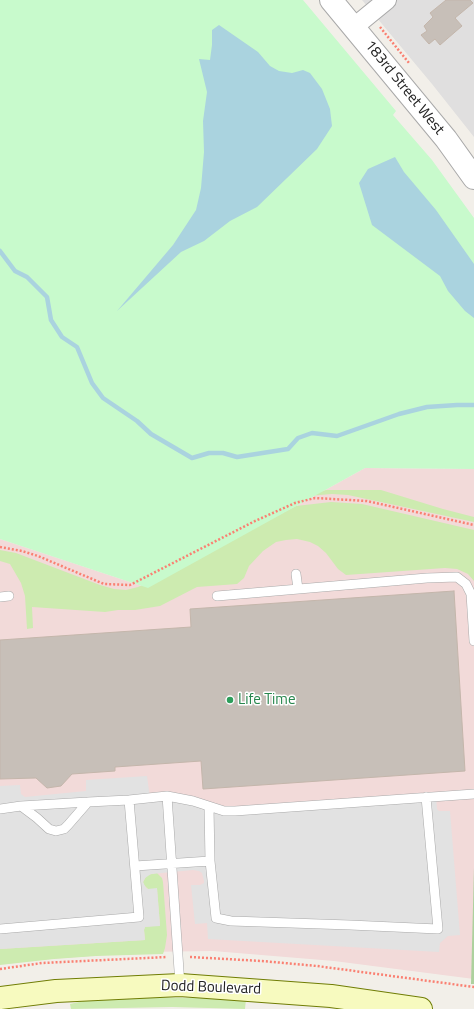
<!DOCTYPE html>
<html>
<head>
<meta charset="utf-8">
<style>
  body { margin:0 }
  canvas { display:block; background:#f2efe9 }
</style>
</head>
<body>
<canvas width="474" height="1009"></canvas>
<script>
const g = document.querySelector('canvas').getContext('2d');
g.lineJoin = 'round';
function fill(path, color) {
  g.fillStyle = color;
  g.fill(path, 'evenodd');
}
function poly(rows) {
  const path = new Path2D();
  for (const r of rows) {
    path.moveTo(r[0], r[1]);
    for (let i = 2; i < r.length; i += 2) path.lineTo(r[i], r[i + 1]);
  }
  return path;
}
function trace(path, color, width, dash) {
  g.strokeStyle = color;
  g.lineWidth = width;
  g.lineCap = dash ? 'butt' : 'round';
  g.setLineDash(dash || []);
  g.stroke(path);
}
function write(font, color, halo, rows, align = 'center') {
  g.font = font + ' "Titillium Web",sans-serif';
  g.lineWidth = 3;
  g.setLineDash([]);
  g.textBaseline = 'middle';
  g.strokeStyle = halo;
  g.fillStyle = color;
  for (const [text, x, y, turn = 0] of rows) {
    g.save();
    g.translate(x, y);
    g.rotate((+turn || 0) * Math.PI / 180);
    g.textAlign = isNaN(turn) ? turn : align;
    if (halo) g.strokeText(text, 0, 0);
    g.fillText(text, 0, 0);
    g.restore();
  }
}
const residential = poly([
  [362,0,474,0,474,137,432,84]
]);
const commercial = poly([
  [365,468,474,469,474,979,334,961,213,951,143,952,0,963,0,539,148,588]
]);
const grass = poly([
  [326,490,381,490,443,509,474,517,474,522,348,495,332,494,308,496],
  [331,502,362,504,474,530,474,581,468,574,457,569,445,568,346,575,338,569,326,553,318,546,310,542,297,539,286,540,276,542,263,551,249,566,244,578,237,584,197,587,160,606,135,610,118,610,105,612,32,607,33,628,27,629,25,596,21,583,10,564,0,561,0,550,16,553,100,585,114,589,126,590,138,587,151,581,296,506],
  [157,873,162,878,163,882,167,935,165,948,163,954,96,956,54,959,0,965,0,949,145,940,144,930,145,927,160,925,157,889,148,889,144,885,143,882,147,875],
  [149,997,246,999,245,1009,172,1007,71,1009,70,1004,97,998]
]);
const forest = poly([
  [474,867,474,984,471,984]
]);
const park = poly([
  [0,0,303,0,396,111,393,115,432,160,474,218,474,469,365,468,148,588,0,539]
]);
const parking = poly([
  [147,776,150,798,167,796,224,811,436,796,437,809,439,811,450,811,460,935,448,936,440,943,439,952,208,939,207,923,195,924,191,885,200,885,204,883,204,881,202,873,199,871,193,870,151,874,145,878,143,882,146,888,148,889,157,888,160,926,145,927,144,930,145,940,0,949,0,786,20,785,21,794,25,797,86,791,86,780]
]);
const water = poly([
  [219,25,258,52,270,66,279,71,292,73,303,70,310,73,322,89,330,109,332,126,317,149,257,207,230,221,204,241,181,252,117,311,173,245,196,210,201,188,204,152,203,121,207,92,199,59,210,60,212,45,212,30],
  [395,157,404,172,436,210,474,264,474,318,465,311,448,291,440,276,372,225,359,183,368,169]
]);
const stream = poly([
  [0,251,15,271,27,277,47,297,51,320,62,337,77,347,92,383,103,398,137,421,151,434,192,458,209,453,223,453,237,457,288,449,298,438,312,433,337,436,399,414,427,407,457,405,474,405]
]);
const building = poly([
  [446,0,470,0,473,3,455,18,462,26,440,45,435,39,429,44,421,35,427,31,424,26,433,17,430,13,446,0],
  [454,591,465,771,203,789,201,761,115,767,115,771,72,774,61,786,47,788,36,778,0,779,0,640,191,627,190,609,454,591]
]);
const path = poly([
  [380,27,409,63],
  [0,547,22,551,38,556,104,584,130,585,255,521,295,503,315,498,367,501,474,525],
  [190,957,262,961,317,966,474,987],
  [0,969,42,963,167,957]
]);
const service = poly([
  [296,574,298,589],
  [217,596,427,578,457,577,466,584,471,594,474,641],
  [0,597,9,596],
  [167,796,180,985],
  [88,802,68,825,64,829,56,831,49,829,37,818,21,806,88,802,129,800,167,796,193,801,224,811,235,811,474,794],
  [209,807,210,861,216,918,231,921,261,922,350,925,438,929,426,797],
  [0,809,21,806],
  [135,866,210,861],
  [0,929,139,917,129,800]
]);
const minor = poly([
  [354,27,387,0]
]);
const tertiary = poly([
  [331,0,446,139,474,178]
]);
const secondary = poly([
  [0,998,56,991,180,985,331,996,421,1009]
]);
const markers = [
  [230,700,4,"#2e9e5b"]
];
const streetNames = [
  ["183rd Street West",404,88,51],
  ["Dodd Boulevard",211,988,2]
];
const leisureNames = [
  ["Life Time",238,700]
];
fill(residential, '#e0dfdf');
fill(commercial, '#f2dad9');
fill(grass, '#cdebb0');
fill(forest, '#add19e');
fill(park, '#c8facc');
fill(parking, '#e2e2e2');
fill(water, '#aad3df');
trace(stream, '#aad3df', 4.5);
fill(building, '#c7bfb8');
trace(building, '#c4b6ab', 1);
trace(service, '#a9a9a9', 10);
trace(minor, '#a9a9a9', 20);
trace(tertiary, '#a9a9a9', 24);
trace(secondary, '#707d05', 24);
trace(path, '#fa8072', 2.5, [2, 2]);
trace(service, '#fff', 9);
trace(minor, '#fff', 18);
trace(tertiary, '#fff', 22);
trace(secondary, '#f7fabf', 22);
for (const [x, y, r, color] of markers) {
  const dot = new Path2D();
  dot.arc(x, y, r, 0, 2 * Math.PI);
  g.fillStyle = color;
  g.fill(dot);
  trace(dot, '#fff', 1.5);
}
write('15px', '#222', '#fff', streetNames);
write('15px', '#27864d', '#fff', leisureNames, 'left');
</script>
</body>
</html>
